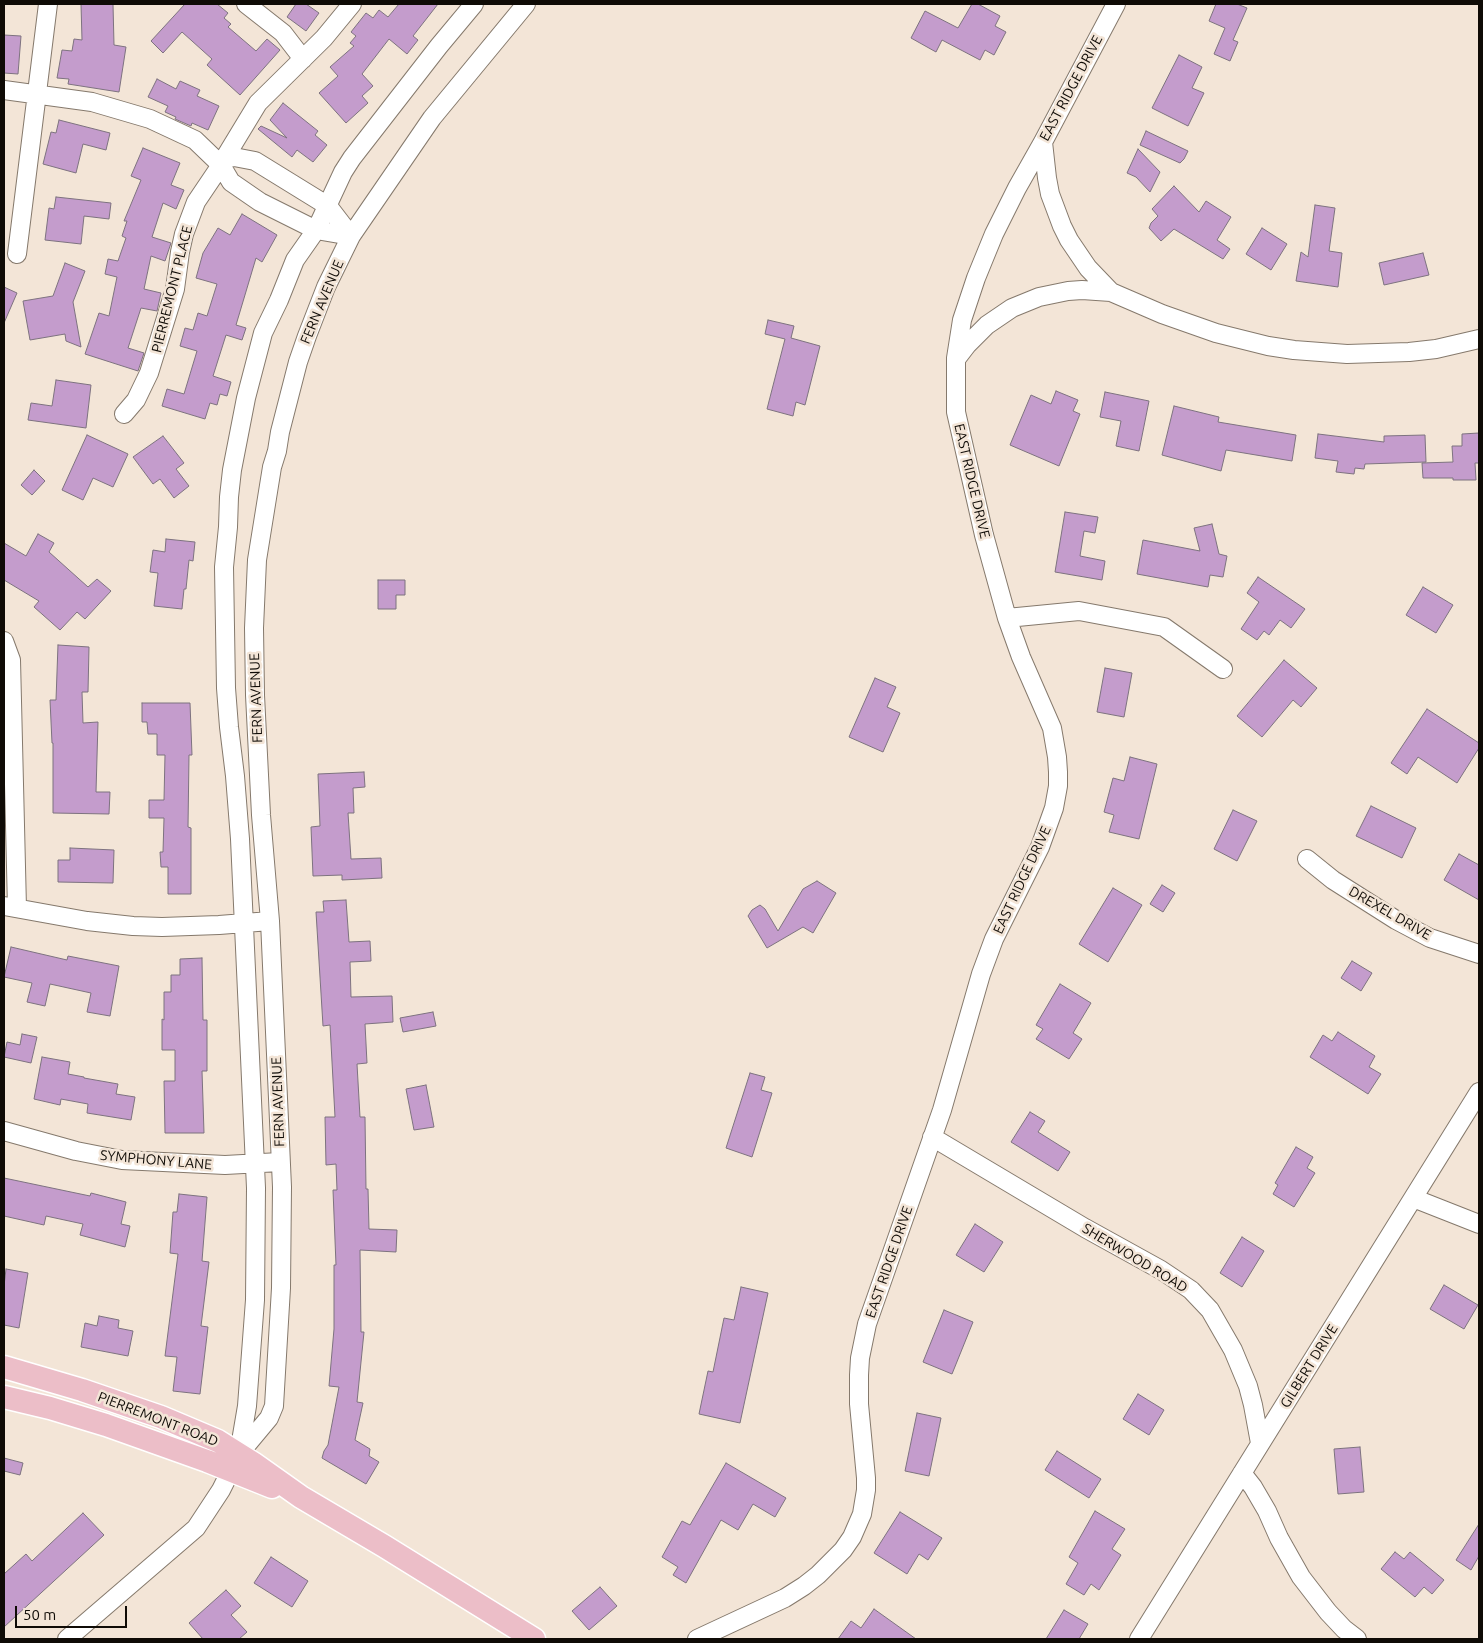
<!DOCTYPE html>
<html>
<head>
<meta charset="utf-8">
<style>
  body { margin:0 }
  #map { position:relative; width:1483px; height:1643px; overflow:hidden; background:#f3e5d7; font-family:Ubuntu,sans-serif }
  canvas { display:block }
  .frame { position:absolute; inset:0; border:5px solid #0f0b06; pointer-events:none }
  .scale { position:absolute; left:15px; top:1606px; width:112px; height:22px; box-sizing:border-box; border:2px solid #0f0b06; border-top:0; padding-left:6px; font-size:15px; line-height:18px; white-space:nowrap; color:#0f0b06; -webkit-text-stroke:4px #f3e5d7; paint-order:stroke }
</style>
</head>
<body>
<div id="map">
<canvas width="1483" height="1643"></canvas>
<div class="frame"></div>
<div class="scale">50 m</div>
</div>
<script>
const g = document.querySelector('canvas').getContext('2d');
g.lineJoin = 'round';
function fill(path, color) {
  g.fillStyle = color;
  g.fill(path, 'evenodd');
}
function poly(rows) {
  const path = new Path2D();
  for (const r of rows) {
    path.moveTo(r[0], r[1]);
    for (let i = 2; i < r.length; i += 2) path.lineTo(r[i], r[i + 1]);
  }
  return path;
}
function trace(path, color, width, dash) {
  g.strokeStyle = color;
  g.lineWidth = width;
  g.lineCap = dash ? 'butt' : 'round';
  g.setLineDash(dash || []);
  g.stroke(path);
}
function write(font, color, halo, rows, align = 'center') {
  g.font = font + ' Ubuntu,sans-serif';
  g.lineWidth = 5;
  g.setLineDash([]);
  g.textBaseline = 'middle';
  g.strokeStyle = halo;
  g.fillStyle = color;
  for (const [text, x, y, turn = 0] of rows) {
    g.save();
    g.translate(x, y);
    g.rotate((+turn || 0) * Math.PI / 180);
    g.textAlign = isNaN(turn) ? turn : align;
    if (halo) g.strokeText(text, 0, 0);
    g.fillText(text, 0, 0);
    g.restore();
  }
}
const building = poly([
  [81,4,113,4,114,45,126,47,119,92,68,84,69,79,57,78,62,50,72,51,74,39,82,40,81,4],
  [185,4,217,4,228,13,224,18,231,24,228,27,256,51,267,39,280,50,240,95,207,65,212,59,182,32,163,53,151,41,185,4],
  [296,4,306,4,319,13,306,31,287,17,296,4],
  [399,4,438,4,413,36,418,40,407,54,389,39,362,74,373,86,362,96,368,103,346,123,319,93,338,76,330,67,354,46,350,43,356,36,351,32,366,13,373,18,379,10,388,17,399,4],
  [972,4,978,4,1000,16,995,26,1006,32,994,55,985,50,980,60,942,40,936,52,911,38,925,11,958,28,972,4],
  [1216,4,1237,4,1247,8,1233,40,1238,42,1230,61,1214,54,1225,28,1209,21,1216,4],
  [4,35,21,36,18,74,4,73,4,35],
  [1179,55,1202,67,1192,88,1204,93,1188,126,1152,108,1179,55],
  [157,79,176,89,180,81,200,90,197,96,219,106,208,130,192,123,191,126,175,119,176,117,165,112,168,106,148,97,157,79],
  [283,103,318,131,315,135,327,145,313,162,297,150,292,157,258,129,261,126,287,138,270,120,283,103],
  [59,120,110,133,106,150,83,144,76,173,43,164,51,132,56,133,59,120],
  [1146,131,1188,151,1184,159,1180,163,1140,145,1146,131],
  [143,148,180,163,171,185,184,190,176,209,163,203,152,237,171,243,165,261,151,256,144,289,161,293,157,311,141,308,128,348,144,353,138,371,85,354,99,313,109,316,117,277,105,274,108,259,118,261,126,238,122,236,127,221,124,221,141,180,131,176,143,148],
  [1138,149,1160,172,1150,192,1136,177,1127,173,1138,149],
  [1174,186,1199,212,1206,201,1231,217,1217,240,1230,249,1223,259,1174,229,1161,241,1149,228,1151,223,1158,216,1152,209,1174,186],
  [56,197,111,203,109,219,84,216,81,244,45,240,49,208,54,209,56,197],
  [1315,205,1335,208,1329,251,1342,253,1338,287,1296,281,1301,252,1308,257,1315,205],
  [242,214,277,235,262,262,256,258,236,325,246,328,242,340,226,335,213,376,231,382,227,396,220,394,217,405,210,403,205,419,162,406,167,389,184,394,197,351,180,346,185,328,193,330,198,313,207,316,217,284,196,278,203,253,218,228,230,235,242,214],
  [1262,228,1287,244,1271,270,1246,254,1262,228],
  [1423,253,1429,275,1384,285,1379,263,1423,253],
  [65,263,85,271,73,302,81,347,66,341,65,334,30,340,23,301,53,296,65,263],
  [4,287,17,293,4,323,4,287],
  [768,320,794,326,791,338,820,346,805,405,796,402,793,416,767,409,785,339,765,334,768,320],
  [56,380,91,385,86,428,28,420,31,403,52,406,56,380],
  [1056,391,1078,400,1073,411,1080,414,1059,466,1010,445,1031,395,1051,404,1056,391],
  [1105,392,1149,401,1139,451,1116,446,1121,421,1100,417,1105,392],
  [1174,406,1219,417,1218,422,1296,435,1292,461,1226,450,1221,471,1162,455,1174,406],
  [1479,433,1479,463,1475,463,1476,480,1453,480,1453,478,1423,478,1422,463,1453,462,1452,446,1462,446,1462,434,1479,433],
  [1318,434,1384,442,1384,436,1425,435,1426,462,1365,464,1364,469,1355,468,1354,474,1336,472,1338,461,1315,458,1318,434],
  [87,435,128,454,113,487,93,478,83,500,62,490,87,435],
  [163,436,184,463,176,469,189,486,174,498,160,479,153,484,133,457,163,436],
  [34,470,45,481,32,495,21,485,34,470],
  [1065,512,1098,517,1095,533,1084,531,1080,556,1105,561,1102,580,1055,572,1065,512],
  [1212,524,1219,554,1227,556,1223,577,1210,575,1208,587,1137,574,1143,540,1200,551,1194,528,1212,524],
  [38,534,54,543,49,552,88,587,97,579,111,591,85,619,77,612,60,630,34,607,39,601,4,580,4,543,26,556,38,534],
  [166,539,195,542,193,561,189,560,186,589,184,589,182,609,154,606,158,573,150,572,153,550,165,552,166,539],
  [1258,577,1305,609,1291,628,1280,620,1269,635,1264,631,1257,640,1241,629,1259,602,1247,593,1258,577],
  [378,580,405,580,405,595,396,595,396,609,378,609,378,580],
  [1423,587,1453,605,1436,633,1406,615,1423,587],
  [58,645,89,647,88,692,82,692,83,723,98,722,96,792,110,792,109,814,53,813,53,743,52,743,50,700,56,700,58,645],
  [1284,660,1317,688,1301,707,1293,700,1262,737,1237,716,1284,660],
  [1105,668,1132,673,1124,717,1097,712,1105,668],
  [875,678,896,687,887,707,900,713,883,752,849,737,875,678],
  [142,703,190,703,192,755,189,755,188,827,191,828,191,894,168,894,168,867,161,867,160,852,163,852,164,818,149,818,149,800,164,800,165,755,157,755,157,734,148,734,147,722,142,722,142,703],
  [1427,709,1479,743,1479,748,1457,783,1418,757,1407,774,1391,763,1427,709],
  [1130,757,1157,764,1139,839,1109,832,1114,815,1104,812,1113,778,1124,781,1130,757],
  [364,772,365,787,353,788,354,813,348,813,351,859,381,858,382,878,342,880,342,875,313,876,311,827,320,826,318,774,364,772],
  [1371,806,1416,828,1402,858,1356,836,1371,806],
  [1233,810,1257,821,1237,861,1214,849,1233,810],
  [70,848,114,850,113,883,58,882,58,860,70,860,70,848],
  [1459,854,1479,865,1479,900,1444,880,1459,854],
  [817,881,836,893,813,933,803,927,767,948,748,916,752,910,760,905,765,909,778,931,803,889,817,881],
  [1162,885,1175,893,1163,912,1150,904,1162,885],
  [1113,888,1142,905,1108,962,1079,944,1113,888],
  [346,900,349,942,370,941,371,961,350,962,351,997,392,996,393,1022,365,1024,367,1063,357,1064,360,1117,365,1117,366,1189,368,1189,369,1229,397,1230,396,1252,360,1250,361,1332,364,1332,357,1402,363,1403,355,1440,370,1449,369,1456,379,1462,366,1484,322,1458,324,1451,328,1445,339,1387,329,1386,334,1329,334,1265,336,1265,333,1190,337,1190,336,1164,326,1165,325,1117,335,1117,330,1025,323,1026,316,912,324,912,323,901,346,900],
  [11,947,67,960,68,956,119,966,110,1016,87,1012,91,993,50,984,45,1006,27,1002,32,983,4,977,11,947],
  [202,958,203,1020,207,1020,207,1071,202,1071,204,1133,165,1133,164,1081,175,1081,175,1050,162,1050,162,1019,164,1020,164,992,171,992,171,975,180,975,180,959,202,958],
  [1352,961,1372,973,1361,991,1341,978,1352,961],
  [1060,984,1091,1003,1073,1033,1082,1039,1069,1059,1036,1039,1043,1029,1036,1025,1060,984],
  [433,1012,436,1026,403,1032,400,1018,433,1012],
  [1338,1032,1375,1056,1369,1067,1381,1074,1368,1094,1310,1057,1323,1035,1332,1041,1338,1032],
  [22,1034,37,1037,31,1063,4,1057,7,1042,20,1045,22,1034],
  [42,1057,70,1062,68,1074,84,1077,84,1078,118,1084,116,1094,135,1097,131,1120,87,1113,88,1104,61,1099,60,1105,34,1099,42,1057],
  [750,1073,765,1077,761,1090,772,1093,752,1157,726,1148,750,1073],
  [426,1085,434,1127,414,1130,406,1089,426,1085],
  [1030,1112,1045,1121,1038,1132,1070,1152,1058,1171,1011,1142,1030,1112],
  [1296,1147,1313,1157,1307,1168,1315,1173,1294,1207,1273,1194,1278,1185,1275,1183,1296,1147],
  [4,1178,90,1196,91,1193,126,1202,121,1224,130,1226,125,1247,80,1235,83,1224,46,1216,44,1225,4,1216,4,1178],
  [179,1194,207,1197,202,1261,209,1262,201,1326,208,1327,200,1394,173,1391,177,1357,165,1356,178,1254,170,1253,173,1212,177,1212,179,1194],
  [975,1224,1003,1242,984,1272,956,1255,975,1224],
  [1242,1237,1264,1251,1242,1287,1220,1273,1242,1237],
  [6,1269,28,1273,19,1328,4,1325,4,1286,6,1269],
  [1444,1285,1478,1305,1464,1329,1430,1309,1444,1285],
  [741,1287,768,1293,740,1423,699,1414,708,1371,713,1372,724,1318,734,1320,741,1287],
  [944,1310,973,1322,952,1374,923,1362,944,1310],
  [99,1316,119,1320,118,1328,133,1331,128,1356,81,1347,85,1323,97,1326,99,1316],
  [1138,1394,1164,1410,1149,1435,1123,1419,1138,1394],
  [917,1413,941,1418,929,1476,905,1471,917,1413],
  [1360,1447,1364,1492,1338,1494,1334,1449,1360,1447],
  [1057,1451,1101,1479,1089,1498,1045,1470,1057,1451],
  [4,1458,23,1463,20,1475,4,1471,4,1458],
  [726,1463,786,1498,775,1517,753,1504,738,1530,721,1520,686,1583,673,1575,678,1567,662,1557,682,1521,690,1525,726,1463],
  [1095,1511,1125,1529,1112,1549,1121,1555,1099,1590,1091,1584,1084,1595,1066,1584,1078,1563,1069,1557,1095,1511],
  [900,1512,942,1538,928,1560,919,1554,907,1574,874,1553,900,1512],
  [83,1513,104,1535,4,1627,4,1574,26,1554,32,1561,83,1513],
  [1479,1524,1479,1556,1471,1570,1456,1560,1479,1524],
  [1395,1552,1404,1559,1410,1552,1444,1580,1432,1594,1424,1587,1415,1597,1381,1569,1395,1552],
  [271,1557,308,1581,292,1607,254,1583,271,1557],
  [600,1587,617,1606,589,1630,572,1611,600,1587],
  [226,1590,241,1606,231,1615,247,1632,239,1639,203,1639,189,1623,226,1590],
  [874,1609,916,1639,838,1639,851,1621,861,1628,874,1609],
  [1064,1610,1088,1624,1079,1639,1046,1639,1064,1610]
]);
const minor = poly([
  [246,4,283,33,303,59],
  [4,90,92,102,150,119,195,140,221,165,231,182,260,202,316,230,351,236],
  [1043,142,1047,178,1050,194,1062,226,1069,240,1088,268,1111,292],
  [221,164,258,103,324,38,352,4],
  [17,254,48,4],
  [957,358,967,345,987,325,1012,308,1039,297,1068,291,1082,290,1111,292,1162,314,1216,333,1268,346,1294,350,1347,354,1409,352,1436,349,1479,339],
  [124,414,136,400,149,373,175,289,180,252,184,234,196,202,225,159,234,157,255,161,328,206,351,236],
  [1007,618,1079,611,1164,627,1223,669],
  [4,641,11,660,17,908],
  [1307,859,1333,880,1396,920,1430,938,1479,954],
  [4,906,87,921,133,926,162,927,219,925,270,921],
  [4,1131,76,1151,122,1160,225,1165,280,1162],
  [932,1137,1085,1228,1161,1270,1191,1290,1210,1310,1233,1350,1248,1386,1253,1405,1260,1443],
  [1413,1198,1479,1224],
  [239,1453,247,1406,255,1300,256,1188,240,839,235,776,229,727,226,688,224,567,228,527,229,497,232,470,246,398,263,333,279,300,295,260,316,230,343,172,352,158,439,46,474,4],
  [1242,1473,1253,1487,1267,1511,1279,1538,1301,1577,1328,1612,1344,1629,1357,1639],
  [67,1639,196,1528,221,1490,239,1454,269,1418,274,1406,281,1288,282,1187,270,921,261,815,255,695,254,628,257,560,272,467,277,451,280,432,298,362,307,336,326,287,351,236,432,118,526,4],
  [697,1639,785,1598,804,1586,818,1575,843,1550,852,1537,862,1514,866,1490,866,1478,859,1404,859,1375,860,1358,867,1324,942,1110,981,974,994,939,1040,847,1054,808,1058,786,1058,772,1057,757,1052,728,1021,657,1007,618,984,535,956,412,956,358,962,320,976,278,994,234,1017,188,1043,142,1116,4],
  [1139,1639,1479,1092]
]);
const major = poly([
  [4,1367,82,1390,161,1417,218,1441,253,1463,301,1497,384,1546,534,1639],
  [4,1397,50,1408,106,1425,207,1461,272,1487]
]);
const streetNames = [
  ["EAST RIDGE DRIVE",1071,88,-62],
  ["PIERREMONT PLACE",172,289,-76],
  ["FERN AVENUE",322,302,-67],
  ["EAST RIDGE DRIVE",972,481,77],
  ["FERN AVENUE",256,698,-92],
  ["EAST RIDGE DRIVE",1022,880,-65],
  ["DREXEL DRIVE",1390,913,30],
  ["FERN AVENUE",278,1102,-92],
  ["SYMPHONY LANE",156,1160,5],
  ["SHERWOOD ROAD",1135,1258,31],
  ["EAST RIDGE DRIVE",889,1262,-71],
  ["GILBERT DRIVE",1309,1366,-58],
  ["PIERREMONT ROAD",158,1419,21]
];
fill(building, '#c49ccc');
trace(building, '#7d727f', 1);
trace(minor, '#85796c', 20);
trace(major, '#fff', 25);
trace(minor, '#fff', 18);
trace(major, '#ecbec8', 22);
write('14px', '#0f0b06', '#f3e5d7', streetNames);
</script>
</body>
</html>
